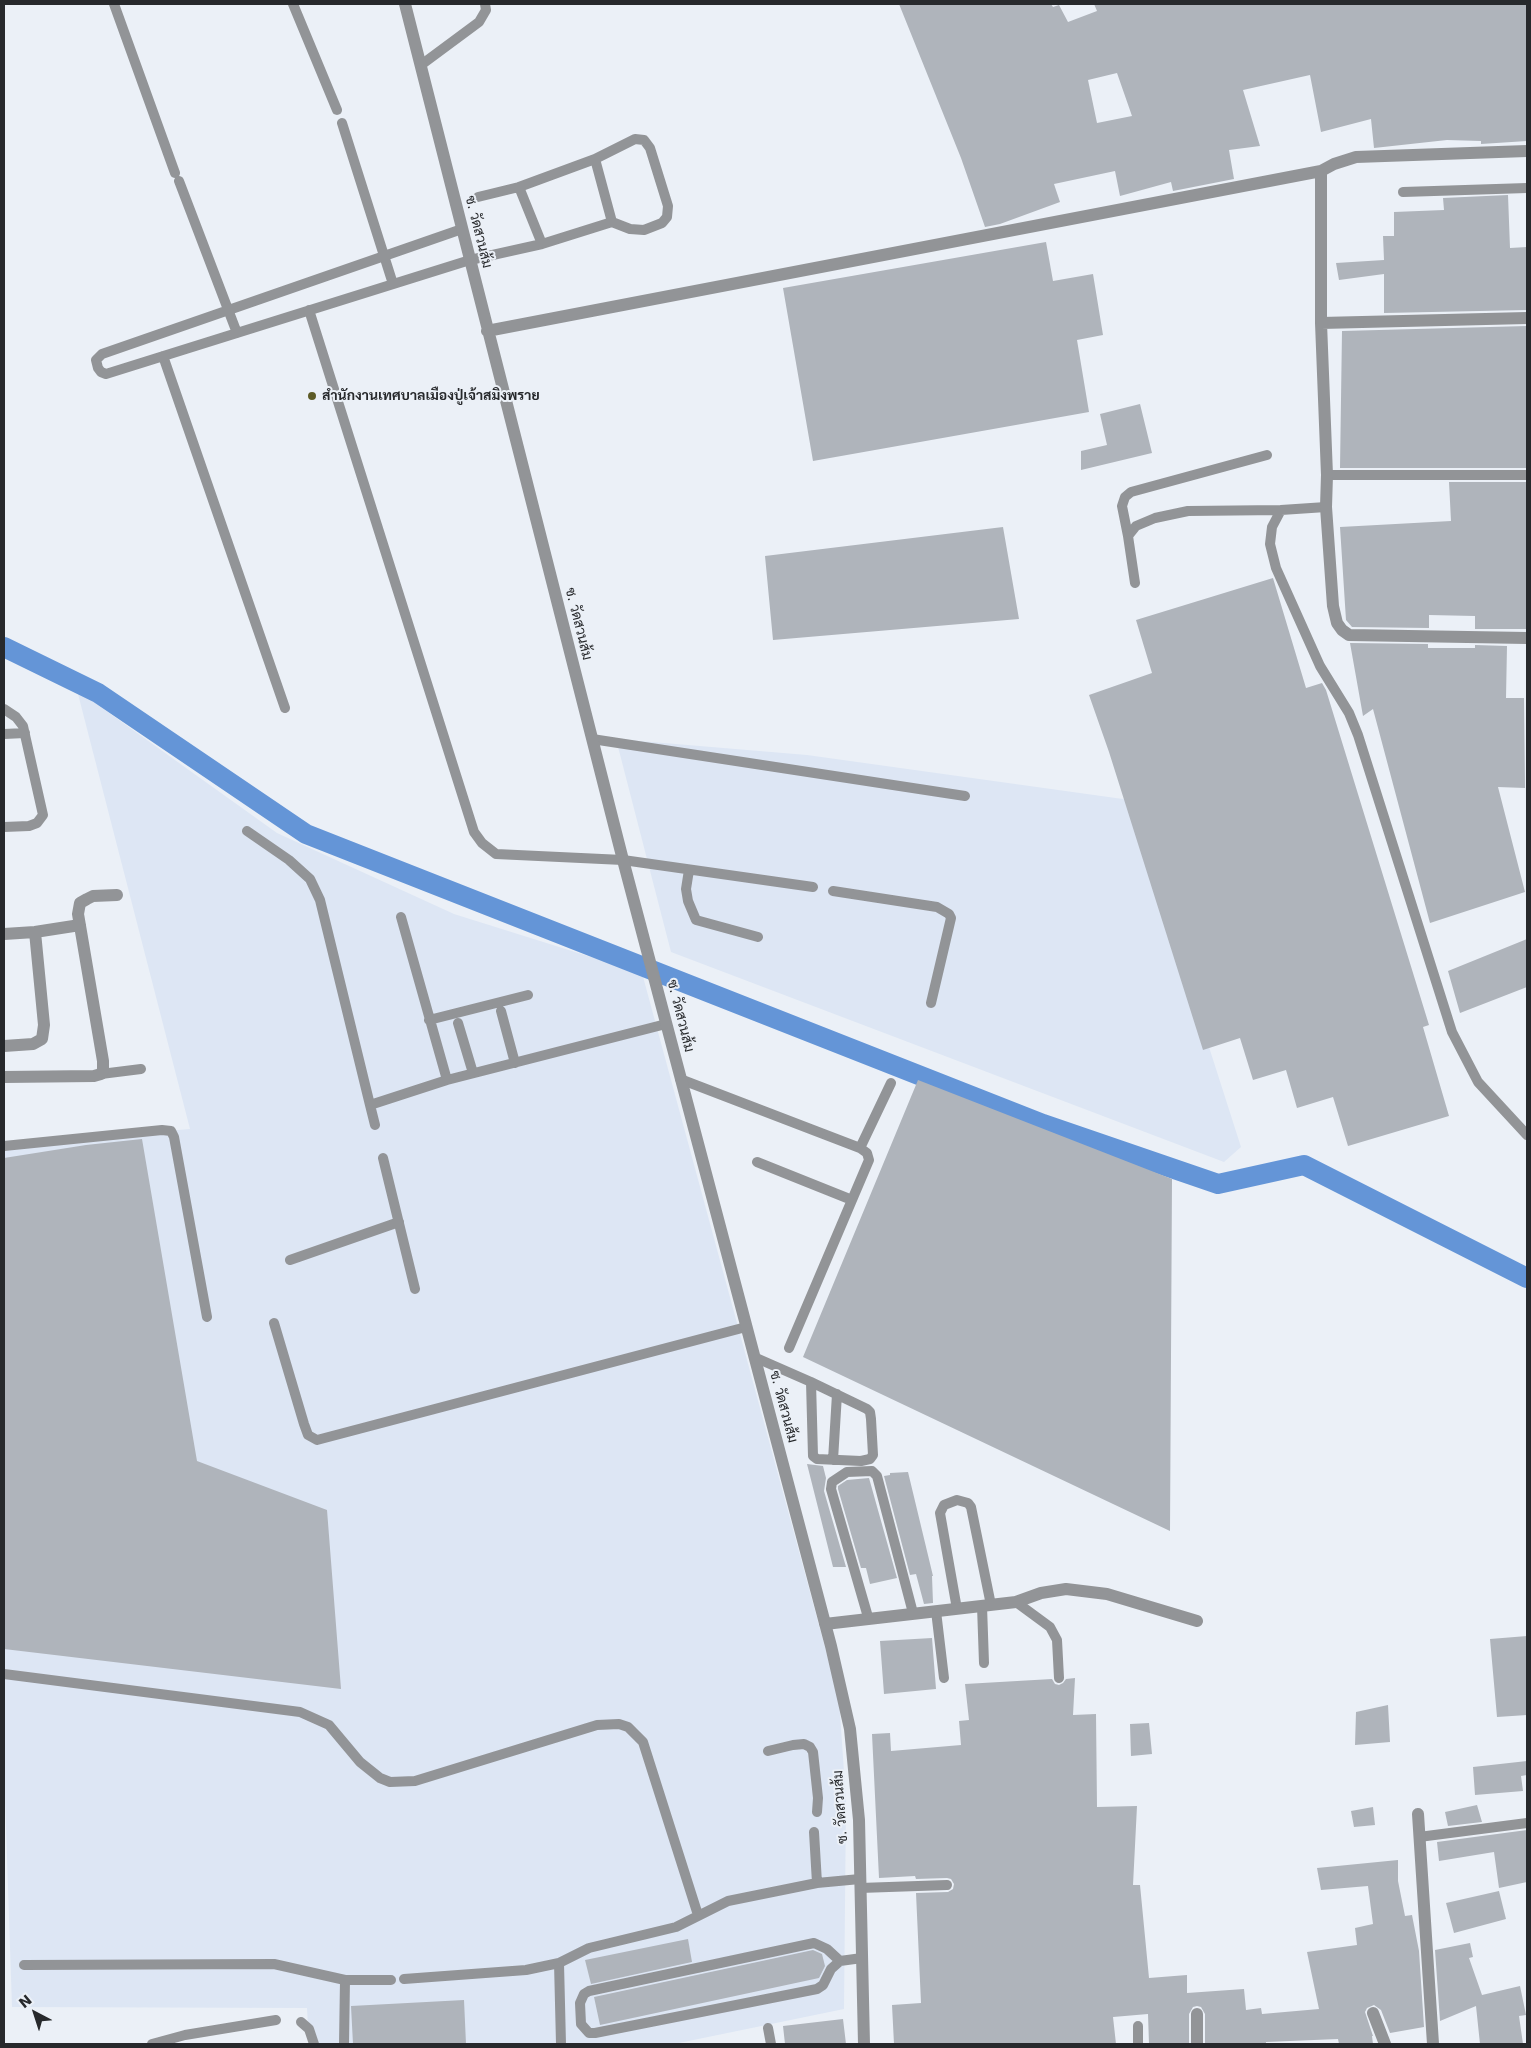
<!DOCTYPE html>
<html>
<head>
<meta charset="utf-8">
<style>
  body { margin:0 }
  #map { position:relative; width:1531px; height:2048px; overflow:hidden; background:#ebf0f7; font-family:"DejaVu Sans",sans-serif }
  canvas { display:block }
  .frame { position:absolute; inset:0; border:5px solid #27292c; pointer-events:none }
  .north { position:absolute; left:10px; top:1988px; width:50px; height:50px; -webkit-text-stroke:4px #ebf0f7; paint-order:stroke; rotate:320deg; font-size:14px; font-weight:700; line-height:20px; text-align:center; color:#27292c }
  .north::after { content:''; display:block; margin:auto; width:18px; height:22px; background:#27292c; clip-path:polygon(50% 0,100% 100%,50% 72%,0 100%) }
</style>
</head>
<body>
<div id="map">
<canvas width="1531" height="2048"></canvas>
<div class="frame"></div>
<div class="north">N</div>
</div>
<script>
const g = document.querySelector('canvas').getContext('2d');
g.lineJoin = 'round';
function fill(path, color) {
  g.fillStyle = color;
  g.fill(path, 'evenodd');
}
function poly(rows) {
  const path = new Path2D();
  for (const r of rows) {
    path.moveTo(r[0], r[1]);
    for (let i = 2; i < r.length; i += 2) path.lineTo(r[i], r[i + 1]);
  }
  return path;
}
function trace(path, color, width, dash) {
  g.strokeStyle = color;
  g.lineWidth = width;
  g.lineCap = dash ? 'butt' : 'round';
  g.setLineDash(dash || []);
  g.stroke(path);
}
function write(font, color, halo, rows, align = 'center') {
  g.font = font + ' "DejaVu Sans",Sarabun,sans-serif';
  g.lineWidth = 4;
  g.setLineDash([]);
  g.textBaseline = 'middle';
  g.strokeStyle = halo;
  g.fillStyle = color;
  for (const [text, x, y, turn = 0] of rows) {
    g.save();
    g.translate(x, y);
    g.rotate((+turn || 0) * Math.PI / 180);
    g.textAlign = isNaN(turn) ? turn : align;
    if (halo) g.strokeText(text, 0, 0);
    g.fillText(text, 0, 0);
    g.restore();
  }
}
const built = poly([
  [77,690,277,833,454,914,642,973,839,1699,846,1801,844,2009,674,2044,309,2044,307,2008,12,2007,4,1768,4,1145,190,1129],
  [616,739,807,755,1130,800,1241,1147,1224,1162,671,952]
]);
const canal = poly([
  [4,647,98,693,306,834,1043,1124,1218,1184,1304,1165,1527,1278]
]);
const building = poly([
  [899,4,1051,4,1053,7,1059,5,1068,22,1097,11,1094,4,1527,4,1527,141,1481,144,1481,141,1447,140,1374,148,1371,119,1321,132,1310,75,1243,90,1260,146,1229,150,1234,179,1173,191,1171,182,1120,196,1115,171,1054,184,1060,202,1000,224,985,227,961,158],
  [1117,73,1132,116,1097,123,1088,80],
  [1508,195,1510,248,1527,247,1527,310,1384,313,1384,274,1339,280,1336,263,1384,260,1383,236,1394,236,1394,212,1444,210,1443,198],
  [1046,242,1053,281,1093,274,1103,335,1077,340,1089,412,813,461,783,288],
  [1527,326,1527,468,1340,468,1342,331],
  [1140,404,1152,453,1081,470,1081,451,1107,445,1100,414],
  [1449,482,1527,482,1527,629,1475,629,1475,616,1429,615,1429,628,1352,627,1346,620,1340,527,1451,521],
  [1003,527,1019,619,773,640,765,556],
  [1273,578,1306,688,1322,683,1326,690,1429,1025,1423,1027,1449,1116,1348,1146,1333,1097,1297,1108,1286,1070,1253,1080,1240,1038,1203,1050,1109,752,1089,695,1152,673,1136,620],
  [1350,643,1428,644,1428,648,1475,648,1475,645,1507,646,1506,698,1524,698,1525,788,1498,787,1525,892,1430,923,1373,709,1363,716],
  [1527,939,1527,987,1460,1013,1448,971],
  [918,1080,1172,1179,1170,1531,803,1357],
  [142,1139,197,1461,327,1510,341,1689,4,1649,4,1158,86,1145],
  [807,1464,823,1466,826,1478,824,1491,846,1567,833,1567],
  [908,1472,933,1576,932,1576,933,1603,924,1604,916,1574,910,1575,884,1476,890,1475,890,1473],
  [869,1478,897,1578,870,1584,866,1568,861,1568,838,1489,838,1486,847,1480],
  [1527,1636,1527,1715,1497,1717,1490,1639],
  [932,1638,936,1689,884,1694,880,1641],
  [1075,1678,1073,1715,1096,1714,1097,1807,1137,1806,1133,1885,1140,1885,1149,1978,1187,1975,1187,1993,1244,1989,1246,2010,1261,2008,1262,2014,1319,2009,1307,1952,1357,1945,1355,1928,1373,1924,1368,1886,1321,1890,1317,1868,1398,1860,1398,1881,1405,1916,1412,1915,1419,1951,1424,2027,1390,2033,1381,2010,1374,2005,1367,2008,1365,2012,1373,2036,1372,2036,1373,2044,1339,2044,1338,2039,1266,2042,1266,2044,1205,2044,1205,2014,1201,2007,1197,2006,1193,2007,1189,2014,1189,2044,1149,2044,1148,2014,1113,2017,1116,2044,894,2044,892,2005,921,2003,916,1893,948,1892,953,1889,954,1884,951,1879,947,1878,916,1879,915,1876,879,1878,872,1734,890,1733,891,1751,961,1745,959,1721,969,1720,965,1684,1052,1679,1055,1684,1059,1685,1063,1683,1066,1679],
  [1388,1705,1390,1742,1355,1745,1356,1712],
  [1149,1723,1152,1754,1131,1756,1130,1724],
  [1527,1761,1527,1775,1521,1776,1523,1791,1475,1795,1473,1767],
  [1477,1805,1482,1822,1448,1826,1445,1812],
  [1373,1807,1375,1825,1354,1827,1351,1811],
  [1527,1830,1527,1882,1499,1888,1494,1852,1439,1861,1437,1842],
  [1499,1891,1506,1919,1454,1933,1446,1903],
  [688,1939,692,1962,591,1984,585,1960],
  [1470,1943,1473,1957,1469,1958,1482,1995,1520,1986,1526,2015,1519,2016,1523,2044,1480,2044,1476,2006,1440,2021,1435,1950],
  [813,1950,822,1954,825,1966,819,1978,600,2025,594,1997],
  [464,2000,466,2044,353,2044,351,2006],
  [843,2019,846,2044,785,2044,783,2026]
]);
const lane = poly([
  [114,4,175,173],
  [293,4,337,110],
  [421,65,479,22,486,10,485,4],
  [342,123,393,284],
  [179,181,237,333],
  [1403,192,1527,188],
  [478,197,519,187],
  [462,229,102,354,96,360,98,368,101,372,106,374,470,260,542,244,612,222,630,229,644,230,662,223,667,217,668,206,650,148,644,140,635,139,595,159],
  [542,244,519,187,595,159,612,222],
  [309,310,474,832,482,843,496,854,623,860,813,887],
  [163,356,285,708],
  [1327,475,1527,475],
  [1326,507,1281,510,1272,527,1270,544,1276,568,1320,666,1349,713,1358,735,1452,1032,1478,1082,1527,1135],
  [1128,536,1122,506,1125,497,1131,492,1267,455],
  [1135,583,1128,536,1136,526,1155,518,1188,511,1281,510],
  [4,709,16,717,23,726,43,815,37,823,29,826,4,827],
  [4,734,25,733],
  [592,739,965,796],
  [247,831,289,860,310,879,320,900,370,1105],
  [689,870,686,889,688,901,696,920,758,937],
  [833,891,937,907,949,914,951,918,931,1003],
  [401,917,447,1080],
  [501,1011,515,1063],
  [429,1020,528,995],
  [458,1023,473,1073],
  [101,1074,141,1069],
  [680,1079,860,1148,867,1153,869,1160,789,1348],
  [375,1125,370,1105,447,1080,666,1024],
  [4,1146,162,1130,171,1131,174,1137,207,1317],
  [860,1148,891,1083],
  [383,1158,415,1289],
  [757,1162,852,1200],
  [290,1260,399,1222],
  [274,1323,304,1424,308,1435,317,1440,746,1327],
  [754,1357,811,1382,867,1409,870,1412,871,1419,873,1455,870,1459,861,1461,817,1459,813,1456,811,1382],
  [833,1460,837,1394],
  [1016,1602,1050,1627,1057,1640,1059,1678],
  [982,1606,984,1663],
  [957,1609,940,1513,944,1505,957,1500,968,1503,971,1507,991,1605],
  [936,1611,944,1678],
  [868,1617,831,1489,832,1482,847,1472,872,1471,877,1476,913,1613],
  [4,1674,300,1712,329,1725,360,1762,380,1778,390,1782,415,1781,597,1725,619,1724,628,1727,643,1742,698,1915],
  [768,1751,793,1745,804,1744,810,1747,813,1752,818,1798,817,1812],
  [814,1832,817,1883],
  [1419,1837,1527,1823],
  [860,1888,947,1885],
  [814,1943,827,1949,840,1961,831,1969,823,1985,817,1989,595,2033,589,2033,581,2024,580,2003,584,1994,589,1991,814,1943],
  [840,1961,862,1958],
  [559,1963,561,2044],
  [24,1965,274,1964,345,1980],
  [404,1979,526,1970,559,1963,589,1948,676,1927,728,1901,817,1883,860,1879],
  [301,2022,309,2029,314,2044],
  [768,2028,771,2044],
  [152,2044,185,2035,276,2020],
  [344,2044,345,1980,391,1980],
  [1138,2044,1138,2026]
]);
const street = poly([
  [405,4,623,860,831,1646,850,1729,859,1820,864,2044],
  [1321,171,1321,323,1327,475,1326,507,1333,606,1337,623,1342,630,1349,635,1527,638],
  [1321,323,1527,318],
  [487,331,1321,171,1334,164,1356,157,1527,151],
  [4,934,35,932,80,925],
  [4,1046,33,1044,42,1039,44,1025,35,932],
  [4,1077,94,1076,101,1074,103,1070,103,1061,78,914,80,903,87,899,93,896,117,895],
  [825,1624,1016,1602,1041,1593,1066,1589,1107,1594,1197,1621],
  [1418,1814,1433,2044],
  [1373,2013,1385,2044],
  [1197,2044,1197,2014]
]);
const markers = [
  [312,396,5,"#5d5b27"]
];
const streetNames = [
  ["ซ. วัดสวนส้ม",478,232,76],
  ["ซ. วัดสวนส้ม",578,624,76],
  ["ซ. วัดสวนส้ม",680,1016,76],
  ["ซ. วัดสวนส้ม",783,1407,75],
  ["ซ. วัดสวนส้ม",841,1807,-94]
];
const poiNames = [
  ["สำนักงานเทศบาลเมืองปู่เจ้าสมิงพราย",322,396]
];
fill(built, '#dde6f4');
trace(canal, '#6495d7', 20);
fill(building, '#afb4bb');
trace(lane, '#929497', 10);
trace(street, '#929497', 12);
for (const [x, y, r, color] of markers) {
  const dot = new Path2D();
  dot.arc(x, y, r, 0, 2 * Math.PI);
  g.fillStyle = color;
  g.fill(dot);
  trace(dot, '#ebf0f7', 2);
}
write('14px', '#27292c', '#ebf0f7', streetNames);
write('bold 14px', '#27292c', '#ebf0f7', poiNames, 'left');
</script>
</body>
</html>
